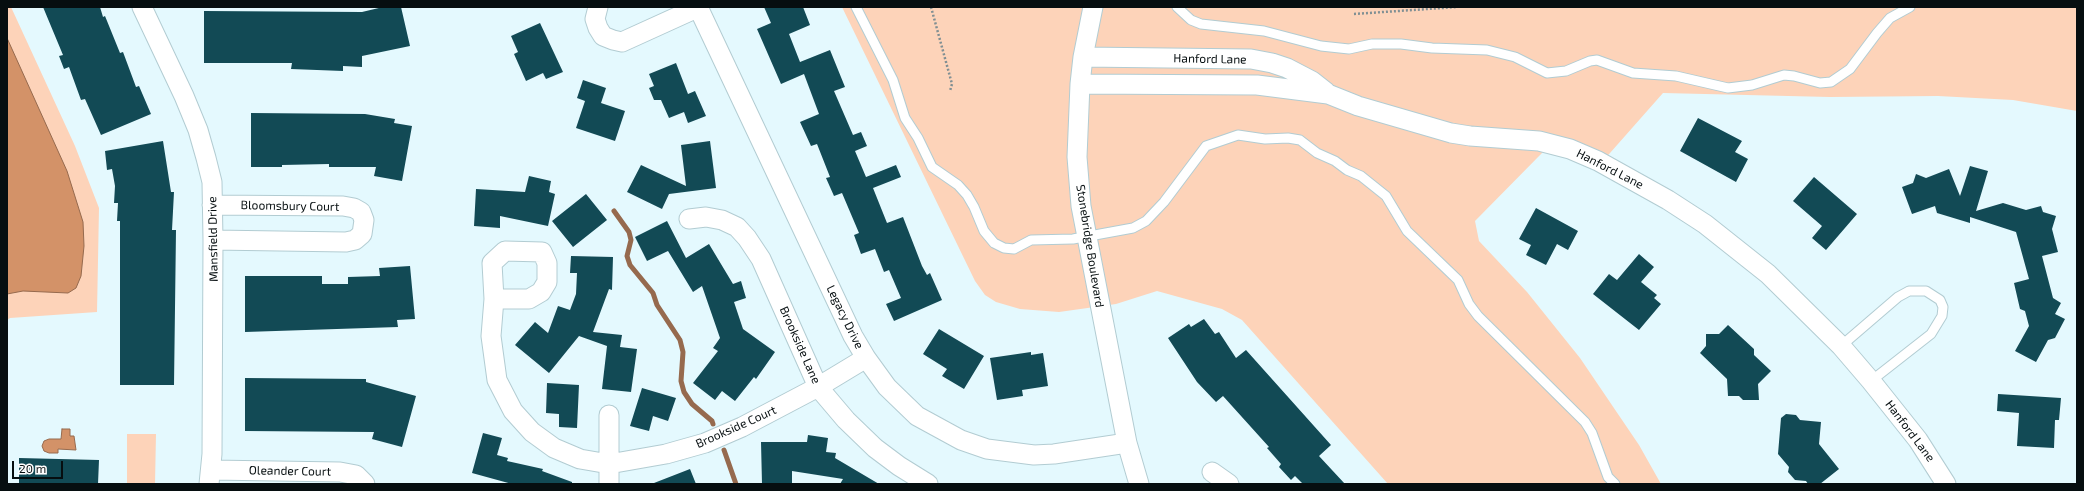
<!DOCTYPE html>
<html>
<head>
<meta charset="utf-8">
<style>
  body { margin:0 }
  #map { position:relative; width:2084px; height:491px; overflow:hidden; background:#e4f9fe; font-family:"Exo 2",sans-serif }
  canvas { display:block }
  .frame { position:absolute; inset:0; border:8px solid #060e10; pointer-events:none }
  .scale { position:absolute; left:12px; top:461px; width:51px; height:18px; box-sizing:border-box; border:2px solid #060e10; border-top:0; padding-left:5px; font-size:12px; line-height:14px; white-space:nowrap; color:#060e10; -webkit-text-stroke:3px #fff; paint-order:stroke }
</style>
</head>
<body>
<div id="map">
<canvas width="2084" height="491"></canvas>
<div class="frame"></div>
<div class="scale">20 m</div>
</div>
<script>
const g = document.querySelector('canvas').getContext('2d');
g.lineJoin = 'round';
function fill(path, color) {
  g.fillStyle = color;
  g.fill(path, 'evenodd');
}
function poly(rows) {
  const path = new Path2D();
  for (const r of rows) {
    path.moveTo(r[0], r[1]);
    for (let i = 2; i < r.length; i += 2) path.lineTo(r[i], r[i + 1]);
  }
  return path;
}
function trace(path, color, width, dash) {
  g.strokeStyle = color;
  g.lineWidth = width;
  g.lineCap = dash ? 'butt' : 'round';
  g.setLineDash(dash || []);
  g.stroke(path);
}
function write(font, color, halo, rows, align = 'center') {
  g.font = font + ' "Exo 2",sans-serif';
  g.lineWidth = 4;
  g.setLineDash([]);
  g.textBaseline = 'middle';
  g.strokeStyle = halo;
  g.fillStyle = color;
  for (const [text, x, y, turn = 0] of rows) {
    g.save();
    g.translate(x, y);
    g.rotate((+turn || 0) * Math.PI / 180);
    g.textAlign = isNaN(turn) ? turn : align;
    if (halo) g.strokeText(text, 0, 0);
    g.fillText(text, 0, 0);
    g.restore();
  }
}
const green = poly([
  [7,7,11,7,75,146,99,208,97,312,10,318,7,320],
  [842,7,2077,7,2077,111,2013,100,1938,96,1830,97,1663,93,1595,170,1571,159,1543,152,1475,221,1479,241,1527,292,1580,358,1639,445,1661,484,1388,484,1242,320,1222,309,1157,291,1116,304,1059,312,1020,309,996,302,985,295,975,281],
  [127,434,156,434,155,484,127,484]
]);
const water = poly([
  [7,38,67,171,83,222,84,246,81,276,76,288,68,293,23,291,7,294,7,38],
  [62,429,70,429,70,436,74,436,76,450,58,449,58,453,49,453,44,451,42,446,44,441,49,439,61,439,62,429]
]);
const stream = poly([
  [614,211,629,232,631,240,627,256,630,265,653,293,657,305,680,340,683,352,681,381,684,392,692,404,712,421,713,424],
  [724,450,736,484]
]);
const building = poly([
  [43,7,100,7,103,17,105,16,120,53,123,52,136,87,139,86,151,114,101,135,85,99,81,100,69,67,64,69,59,56,63,55],
  [383,7,401,7,410,46,362,56,362,67,343,66,343,71,291,69,292,63,204,63,204,11,362,12],
  [764,7,803,7,810,25,789,34,800,62,830,50,845,87,834,91,853,135,861,132,867,146,855,151,866,177,896,165,901,177,873,188,887,223,903,217,922,266,927,275,930,273,942,300,894,321,886,304,901,298,889,270,884,272,875,249,861,254,854,235,859,233,842,193,834,196,826,178,830,177,817,144,811,146,800,122,819,114,804,74,781,84,757,29,771,23],
  [540,23,563,72,546,79,543,73,526,81,514,54,518,52,511,36],
  [676,63,688,94,695,91,706,116,688,123,684,112,669,118,661,100,654,100,649,88,654,86,649,74],
  [583,80,606,88,601,103,625,111,615,141,576,128,585,101,577,98],
  [251,113,365,114,395,119,394,123,412,126,402,181,374,176,376,167,329,167,329,164,282,165,282,167,251,167],
  [1698,118,1742,141,1735,152,1748,159,1736,182,1680,151],
  [163,141,171,192,174,192,172,230,176,230,174,385,120,385,120,221,117,221,118,203,114,203,115,186,112,169,107,170,105,151],
  [710,141,716,188,669,194,662,209,627,192,641,165,686,186,681,145],
  [1970,166,1988,171,1976,211,2003,203,2026,210,2041,206,2043,212,2056,216,2052,229,2058,252,2042,256,2053,298,2061,303,2055,314,2065,319,2055,338,2048,340,2036,362,2015,351,2029,326,2025,311,2020,309,2014,283,2029,279,2016,232,1970,217,1970,223,1937,213,1935,206,1912,214,1902,187,1913,183,1916,174,1926,178,1949,169,1960,196],
  [529,176,551,181,549,192,555,194,548,226,500,216,500,228,474,226,476,189,525,192],
  [1814,177,1857,214,1826,250,1812,238,1822,226,1793,201],
  [586,194,607,220,573,247,552,221],
  [1536,208,1578,231,1568,250,1557,244,1546,265,1526,255,1531,245,1519,239],
  [667,221,686,258,709,244,733,284,741,281,746,298,734,302,743,329,775,352,756,379,754,377,735,401,722,391,715,400,693,383,718,351,713,348,720,338,702,286,693,292,668,251,647,261,635,237],
  [1639,254,1654,267,1641,282,1657,295,1654,298,1661,304,1639,330,1593,294,1609,274,1617,280],
  [571,256,613,257,612,290,609,289,593,332,622,335,620,347,637,349,631,392,602,389,607,346,579,336,549,373,515,345,535,322,548,333,558,306,570,310,576,294,577,273,570,273],
  [410,266,415,319,397,320,398,327,245,332,245,276,322,276,322,284,348,284,348,277,380,276,379,268],
  [1204,319,1215,334,1219,332,1236,358,1246,350,1331,445,1319,456,1345,484,1303,484,1295,476,1291,480,1279,467,1281,464,1267,448,1269,447,1223,396,1216,402,1197,382,1168,338,1189,324,1191,327],
  [1728,325,1754,349,1754,355,1771,371,1758,384,1759,400,1743,400,1739,396,1728,396,1727,379,1700,353,1706,346,1706,334,1719,334],
  [939,329,984,356,964,389,942,376,947,369,923,354],
  [1031,352,1031,355,1043,353,1048,386,1022,390,1023,396,997,400,990,358],
  [245,378,366,379,366,382,416,396,402,447,372,439,374,432,245,431],
  [547,383,579,385,577,428,559,427,559,414,546,413],
  [642,388,676,398,668,421,653,416,649,431,630,426],
  [1998,394,2061,398,2059,420,2055,420,2054,448,2017,446,2019,413,1997,411],
  [1786,414,1796,415,1800,420,1821,422,1819,444,1839,469,1820,484,1808,484,1806,481,1795,480,1788,472,1789,467,1778,454,1781,418],
  [483,433,502,438,497,455,508,458,507,461,543,469,542,471,572,482,572,484,512,484,472,473],
  [808,435,828,438,826,452,836,453,835,458,879,484,840,484,843,479,792,471,792,484,762,484,761,442,807,442],
  [19,458,99,460,98,484,19,484],
  [690,469,696,484,654,484,654,483]
]);
const path = poly([
  [931,7,952,84,950,91],
  [1354,14,1457,7]
]);
const service = poly([
  [856,7,893,80,905,118,918,138,932,167,958,185,967,195,974,207,984,231,994,243,1004,248,1014,249,1031,240,1073,239,1133,228,1146,221,1164,202,1206,146,1238,135,1265,139,1288,138,1300,140,1317,153,1335,161,1347,170,1361,176,1386,196,1407,231,1458,280,1469,304,1478,316,1585,422,1592,433,1608,477,1615,484],
  [1177,7,1191,20,1201,24,1264,31,1321,46,1349,49,1372,44,1401,44,1432,48,1487,50,1515,57,1547,73,1566,71,1590,61,1597,60,1633,73,1676,76,1728,88,1752,85,1784,75,1794,76,1820,83,1831,82,1850,69,1877,33,1890,18,1910,7],
  [1841,346,1898,297,1909,291,1926,291,1940,300,1943,307,1942,316,1931,334,1871,381]
]);
const minor = poly([
  [142,7,184,96,198,130,206,158,212,182,213,240,212,454,209,484],
  [598,7,595,19,598,28,603,36,613,40,622,42,699,7],
  [698,7,853,336,866,358,887,387,917,416,961,440,987,449,1034,455,1054,454,1127,443],
  [1093,7,1083,57,1080,84,1077,157,1081,206,1127,443,1139,484],
  [1083,57,1251,59,1272,63,1287,68,1312,81,1326,92],
  [1080,84,1257,85,1328,94,1358,106,1451,133,1470,136,1539,141,1570,149,1598,161,1668,200,1705,224,1768,274,1841,346,1871,381,1918,440,1946,484],
  [212,205,343,206,354,208,361,212,364,220,362,234,355,240,346,242,213,240],
  [689,219,706,217,722,220,737,227,747,238,761,259,818,387,846,420,875,448,899,466,928,484],
  [494,299,492,263,505,251,542,252,547,263,547,282,541,292,529,299,494,299,491,336,497,380,513,411,532,432,554,448,580,459,609,464,666,454,705,443,742,427,818,387,866,358],
  [609,415,609,484],
  [211,470,340,472,356,475,365,484],
  [1212,472,1229,484]
]);
const streetNames = [
  ["Hanford Lane",1210,59,1],
  ["Hanford Lane",1610,169,27],
  ["Bloomsbury Court",290,206,1],
  ["Mansfield Drive",213,239,-91],
  ["Stonebridge Boulevard",1090,246,81],
  ["Legacy Drive",845,317,64],
  ["Brookside Lane",800,345,66],
  ["Brookside Court",736,427,-24],
  ["Hanford Lane",1910,431,53],
  ["Oleander Court",290,471,1]
];
fill(green, '#fdd3b9');
fill(water, '#d39268');
trace(water, '#966a4e', 1);
trace(stream, '#966a4e', 5);
fill(building, '#124a55');
trace(service, '#b2ccd2', 11);
trace(minor, '#b2ccd2', 21);
trace(path, '#808f93', 2.5, [2, 2]);
trace(service, '#fff', 9);
trace(minor, '#fff', 19);
write('12px', '#060e10', '#fff', streetNames);
</script>
</body>
</html>
